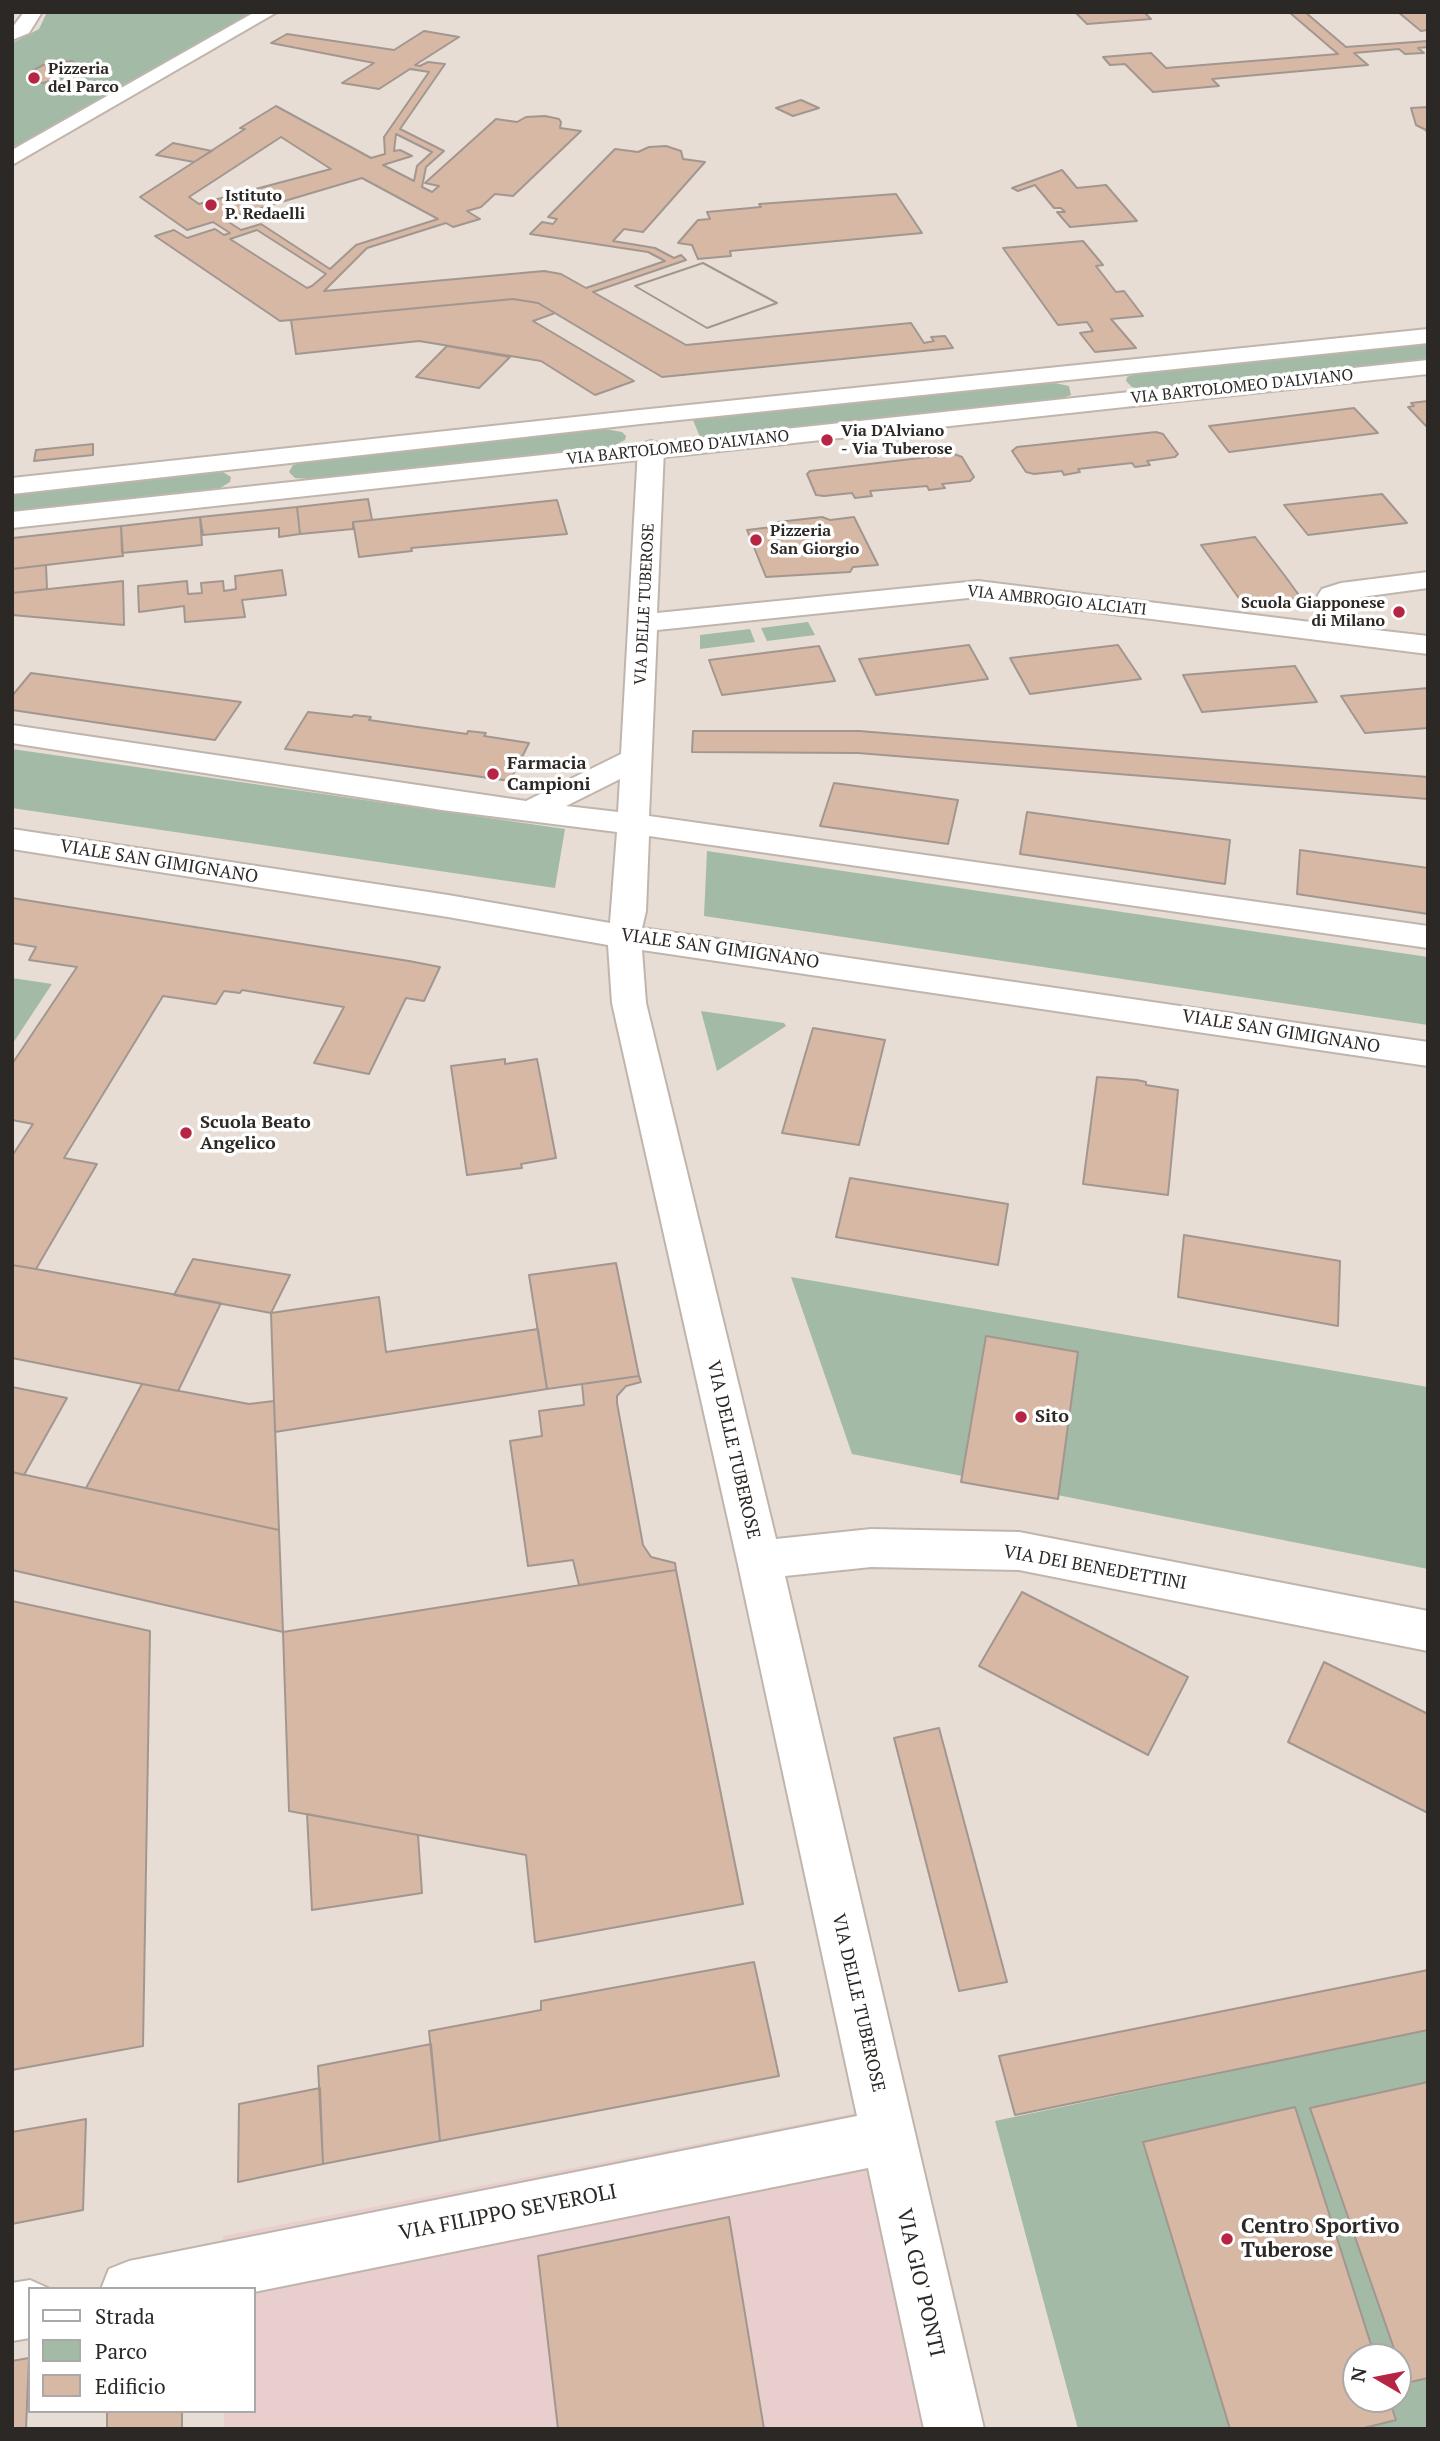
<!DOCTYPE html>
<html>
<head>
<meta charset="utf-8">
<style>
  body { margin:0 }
  #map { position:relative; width:1440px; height:2441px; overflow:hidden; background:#e8ddd4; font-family:"PT Serif",serif }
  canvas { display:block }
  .frame { position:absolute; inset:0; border:14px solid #2c2825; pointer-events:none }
  .legend { position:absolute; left:28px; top:2287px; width:228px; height:126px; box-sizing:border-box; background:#fff; border:2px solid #aba9a8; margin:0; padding:9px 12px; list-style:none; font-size:21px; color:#2c2825 }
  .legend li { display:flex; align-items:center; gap:14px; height:35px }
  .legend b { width:35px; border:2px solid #aba9a8 }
  .north { position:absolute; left:1342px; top:2343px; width:70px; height:70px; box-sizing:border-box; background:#fff; border:2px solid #aba9a8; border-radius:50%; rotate:280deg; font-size:19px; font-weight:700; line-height:28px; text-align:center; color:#2c2825 }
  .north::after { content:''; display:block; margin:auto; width:24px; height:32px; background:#b72545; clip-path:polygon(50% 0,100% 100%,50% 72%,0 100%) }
</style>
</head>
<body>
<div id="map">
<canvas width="1440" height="2441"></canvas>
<div class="frame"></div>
<ul class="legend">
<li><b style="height:9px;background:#fff"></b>Strada</li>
<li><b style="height:19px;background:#a3baa6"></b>Parco</li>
<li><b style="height:19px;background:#d6b8a5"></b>Edificio</li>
</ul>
<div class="north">N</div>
</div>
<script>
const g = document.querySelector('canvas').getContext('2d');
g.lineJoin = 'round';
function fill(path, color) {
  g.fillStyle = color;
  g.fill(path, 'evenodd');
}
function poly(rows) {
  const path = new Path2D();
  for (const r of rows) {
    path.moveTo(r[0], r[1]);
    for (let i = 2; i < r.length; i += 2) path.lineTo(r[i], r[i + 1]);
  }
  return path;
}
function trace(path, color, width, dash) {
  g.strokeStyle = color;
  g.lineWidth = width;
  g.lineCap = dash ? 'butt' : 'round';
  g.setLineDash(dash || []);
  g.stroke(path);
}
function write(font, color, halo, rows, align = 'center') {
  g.font = font + ' "PT Serif",serif';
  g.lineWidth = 7;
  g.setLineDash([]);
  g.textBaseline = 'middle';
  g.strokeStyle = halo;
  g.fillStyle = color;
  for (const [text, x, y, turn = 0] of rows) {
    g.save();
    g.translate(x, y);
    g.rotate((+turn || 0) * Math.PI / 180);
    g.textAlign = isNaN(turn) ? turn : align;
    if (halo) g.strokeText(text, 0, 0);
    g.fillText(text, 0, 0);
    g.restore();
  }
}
const commercial = poly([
  [892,2106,956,2429,224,2429,224,2411,254,2411,254,2289,223,2289,223,2236]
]);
const green = poly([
  [47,12,253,12,12,151,12,43,39,29],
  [1428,342,1428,360,1145,390,1132,387,1126,381,1127,377,1135,373],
  [1050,382,1069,386,1071,395,1060,399,700,437,693,420],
  [605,429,622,432,626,436,625,440,611,447,309,479,295,478,289,472,293,465,306,461],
  [221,471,231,477,230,482,220,488,12,511,12,492],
  [808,622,815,635,767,641,761,628],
  [750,629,755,642,700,649,700,635],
  [12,749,565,829,555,888,12,808],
  [707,851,1428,957,1428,1025,704,916],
  [12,978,52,984,13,1043,12,1043],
  [701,1011,784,1023,786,1026,717,1071],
  [791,1277,1428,1387,1428,1569,852,1454],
  [1428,2030,1428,2429,1078,2429,995,2121],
  [1356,2357,1398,2357,1398,2399,1356,2399]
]);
const building = poly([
  [1075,12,1147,12,1144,12,1151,19,1087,24,1075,12],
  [1289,12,1305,12,1346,47,1428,41,1428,47,1418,48,1424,53,1405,54,1399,49,1354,53,1368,65,1212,79,1219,86,1153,92,1125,64,1110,65,1103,57,1151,53,1166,68,1338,54,1289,12],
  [1398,12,1428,12,1428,30,1421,31,1398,12],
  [424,31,459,37,415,65,420,66,428,62,445,64,400,129,444,151,426,167,422,187,432,192,439,186,425,183,496,119,517,122,526,117,545,116,559,119,561,122,560,128,581,131,513,196,495,194,481,207,467,211,480,219,453,227,446,223,367,248,324,291,544,271,561,274,586,288,665,261,648,252,530,234,542,222,553,224,557,219,548,217,615,149,638,152,649,147,666,146,681,151,683,159,705,162,643,232,624,229,613,241,655,248,674,258,681,255,686,260,593,292,686,345,911,323,924,343,934,341,931,337,945,336,953,348,662,377,538,303,513,299,280,321,155,236,174,230,187,238,215,229,224,235,230,233,213,222,187,230,140,197,245,129,240,128,276,106,371,158,385,154,384,137,429,72,410,69,379,89,342,83,374,63,271,43,287,34,394,50,424,31],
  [396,134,432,152,417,166,414,181,383,165,412,156,400,150,394,151,396,134],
  [281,137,331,169,199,204,189,197,281,137],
  [362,178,438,219,356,245,330,269,261,224,241,230,224,219,362,178],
  [257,230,326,274,312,286,307,288,230,239,257,230],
  [72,61,79,65,78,68,69,75,43,83,28,80,32,71,43,65,72,61],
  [801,100,819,108,793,116,776,108,801,100],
  [1428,107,1428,135,1426,130,1416,125,1411,108,1428,107],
  [173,143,212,151,194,162,156,155,173,143],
  [1062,170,1077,188,1106,185,1137,221,1070,227,1057,212,1065,212,1061,208,1054,208,1035,185,1018,191,1012,188,1062,170],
  [896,194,922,233,730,251,731,256,698,259,692,245,678,243,698,220,710,219,707,212,761,207,759,204,896,194],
  [1083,241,1103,265,1096,266,1116,292,1124,291,1143,316,1111,319,1136,348,1095,352,1080,333,1093,331,1087,322,1058,325,1003,248,1083,241],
  [703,263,777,303,707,328,635,286,703,263],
  [703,263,777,303,707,328,635,286,703,263],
  [513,299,538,303,555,313,533,321,634,381,595,395,541,361,419,341,296,354,291,320,513,299],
  [447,346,510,357,479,388,416,377,447,346],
  [1428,401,1428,428,1408,407,1414,406,1411,403,1428,401],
  [1354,408,1378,433,1229,452,1209,426,1354,408],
  [1156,432,1163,434,1178,454,1175,457,1147,461,1150,465,1135,467,1132,463,1078,469,1080,472,1064,475,1062,471,1034,474,1026,472,1012,451,1017,447,1156,432],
  [93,444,93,455,34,461,36,450,93,444],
  [954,454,962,457,974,477,970,481,942,484,945,488,929,490,927,486,870,491,872,496,855,498,852,493,824,496,816,495,807,474,810,471,954,454],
  [1382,494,1407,523,1308,535,1284,505,1382,494],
  [368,499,372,520,353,522,353,529,300,534,297,507,368,499],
  [557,500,567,534,411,548,412,551,359,557,353,522,557,500],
  [297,507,300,534,279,537,279,528,203,535,200,517,297,507],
  [200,517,202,545,122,553,121,526,200,517],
  [822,517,830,520,854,517,878,565,853,567,850,572,766,577,747,530,772,527,778,522,822,517],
  [121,526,123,556,12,569,13,538,121,526],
  [1255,537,1285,576,1301,598,1243,604,1201,545,1255,537],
  [46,565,47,589,12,593,12,569,46,565],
  [282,570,286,595,242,600,245,617,185,622,184,606,139,612,138,586,187,581,188,594,202,593,201,583,223,581,224,591,236,589,235,576,282,570],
  [123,581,124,625,12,615,12,593,123,581],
  [969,645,988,679,876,695,859,659,969,645],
  [1118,645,1141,679,1030,694,1010,658,1118,645],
  [819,646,835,681,722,695,709,660,819,646],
  [1295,666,1317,702,1202,712,1183,675,1295,666],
  [31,673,241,702,215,740,12,710,12,696,31,673],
  [1428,688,1428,728,1365,733,1341,696,1428,688],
  [308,712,352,717,354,715,371,717,369,720,467,734,468,731,486,733,484,736,529,743,510,781,285,749,308,712],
  [693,731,859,731,1428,777,1428,799,858,753,692,752,693,731],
  [834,783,958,800,948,844,820,826,834,783],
  [1027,812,1230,840,1225,884,1020,854,1027,812],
  [1300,850,1428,868,1428,914,1297,894,1300,850],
  [12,898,409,961,440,967,424,1001,406,998,369,1074,314,1063,344,1007,242,990,240,993,224,991,216,1004,163,996,64,1158,97,1164,36,1269,12,1265,12,1156,33,1124,12,1120,12,1064,77,967,29,960,36,947,12,943,12,898],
  [813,1028,885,1040,859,1145,782,1133,813,1028],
  [505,1059,505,1064,537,1059,556,1158,521,1164,522,1168,467,1175,451,1066,505,1059],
  [1097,1077,1137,1080,1146,1082,1146,1085,1178,1090,1168,1195,1083,1184,1097,1077],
  [850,1178,1008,1204,998,1265,836,1237,850,1178],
  [1184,1235,1340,1261,1338,1326,1178,1297,1184,1235],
  [193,1259,290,1275,271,1313,174,1295,193,1259],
  [616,1263,639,1376,547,1389,529,1275,616,1263],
  [12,1265,36,1269,221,1303,178,1391,12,1358,12,1265],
  [379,1297,386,1352,538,1329,547,1389,275,1432,271,1313,379,1297],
  [986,1336,1078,1352,1058,1499,961,1482,986,1336],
  [639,1376,641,1382,626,1386,617,1396,617,1403,643,1545,651,1557,675,1563,676,1570,579,1585,573,1560,528,1566,510,1441,542,1436,539,1411,584,1405,582,1384,639,1376],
  [142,1384,249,1404,274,1401,279,1530,86,1488,142,1384],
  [12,1387,67,1398,24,1475,12,1472,12,1387],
  [12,1472,279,1530,283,1632,12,1570,12,1472],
  [676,1570,743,1904,535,1942,526,1855,289,1811,283,1632,676,1570],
  [1022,1592,1188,1677,1148,1755,979,1666,1022,1592],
  [12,1601,150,1631,143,2046,12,2070,12,1601],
  [1324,1662,1428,1714,1428,1813,1288,1742,1324,1662],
  [939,1728,1007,1982,959,1991,894,1738,939,1728],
  [307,1814,418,1835,422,1893,312,1910,307,1814],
  [754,1962,779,2076,440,2141,429,2031,541,2010,541,2001,754,1962],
  [1428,1970,1428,2030,1015,2115,999,2056,1428,1970],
  [431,2044,440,2141,323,2164,318,2066,431,2044],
  [1428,2082,1428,2378,1406,2383,1310,2108,1428,2082],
  [320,2088,323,2164,238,2182,239,2104,320,2088],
  [1295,2107,1375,2357,1356,2357,1356,2399,1389,2399,1396,2420,1360,2429,1230,2429,1143,2142,1295,2107],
  [86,2119,83,2210,12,2224,12,2132,86,2119],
  [729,2217,764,2429,558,2429,538,2256,729,2217],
  [29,2358,26,2429,12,2429,12,2361,29,2358],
  [107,2411,182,2411,182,2429,107,2429,107,2411]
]);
const minor = poly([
  [651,441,660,444,664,449,657,613,978,581,1335,625,1319,603,1318,595,1322,589,1341,583,1428,572,1428,588,1346,599,1367,629,1428,636,1428,654,978,597,657,630,649,816,1428,926,1428,948,649,836,646,911,642,928,1428,1042,1428,1066,642,950,646,1003,776,1539,871,1529,1019,1532,1428,1611,1428,1651,1019,1570,871,1567,785,1576,984,2429,924,2429,868,2168,254,2292,254,2289,101,2289,109,2269,129,2261,857,2116,737,1560,612,1003,608,945,448,917,12,849,12,829,448,895,610,923,617,832,442,810,12,743,12,725,526,801,621,754,638,449,642,444,651,441],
  [620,779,618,812,566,806,620,779],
  [30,2280,50,2289,30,2289,30,2338,12,2341,12,2283,30,2280]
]);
const secondary = poly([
  [24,12,42,12,29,33,12,40,12,28,24,12],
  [255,12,277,12,12,165,12,150,255,12],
  [1428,329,1428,343,640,424,12,494,12,478,640,410,1428,329],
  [1428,360,1428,374,12,528,12,512,1428,360]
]);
const markers = [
  [34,78,7,"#b72545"],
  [211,205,7,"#b72545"],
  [827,440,7,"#b72545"],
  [756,540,7,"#b72545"],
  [1399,612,7,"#b72545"],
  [493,774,7,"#b72545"],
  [186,1133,7,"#b72545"],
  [1021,1417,7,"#b72545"],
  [1227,2239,7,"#b72545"]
];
const farPoinames = [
  ["Pizzeria",48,69],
  ["del Parco",48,87],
  ["Istituto",225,196],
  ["P. Redaelli",225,214],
  ["Via D'Alviano",841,431],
  ["- Via Tuberose",841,449],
  ["Pizzeria",770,531],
  ["San Giorgio",770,549],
  ["Scuola Giapponese",1385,603,"right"],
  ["di Milano",1385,621,"right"]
];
const farStreetnames = [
  ["VIA BARTOLOMEO D'ALVIANO",1242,387,-6],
  ["VIA BARTOLOMEO D'ALVIANO",678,448,-6],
  ["VIA AMBROGIO ALCIATI",1057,601,6],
  ["VIA DELLE TUBEROSE",645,604,-87]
];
const poiNames = [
  ["Farmacia",507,764],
  ["Campioni",507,785],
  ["Scuola Beato",200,1123],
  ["Angelico",200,1144],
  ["Sito",1035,1417]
];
const streetNames = [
  ["VIALE SAN GIMIGNANO",159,862,9],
  ["VIALE SAN GIMIGNANO",720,949,8],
  ["VIALE SAN GIMIGNANO",1281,1032,9],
  ["VIA DELLE TUBEROSE",733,1450,77],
  ["VIA DEI BENEDETTINI",1095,1568,10],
  ["VIA DELLE TUBEROSE",858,2003,77]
];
const nearStreetnames = [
  ["VIA FILIPPO SEVEROLI",508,2213,-11],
  ["VIA GIO' PONTI",920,2283,77]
];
const nearPoinames = [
  ["Centro Sportivo",1241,2227],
  ["Tuberose",1241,2251]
];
fill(commercial, '#e9cece');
fill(green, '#a3baa6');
fill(building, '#d6b8a5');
trace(building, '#a29790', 2);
trace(minor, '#c0b5ad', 4);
trace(secondary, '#c0b5ad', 4);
fill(minor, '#fff');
fill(secondary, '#fff');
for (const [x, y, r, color] of markers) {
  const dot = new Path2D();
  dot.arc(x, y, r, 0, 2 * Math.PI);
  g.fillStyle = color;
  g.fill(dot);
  trace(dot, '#fff', 2.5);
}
write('bold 16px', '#2c2825', '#fff', farPoinames, 'left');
write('16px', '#2c2825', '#fff', farStreetnames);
write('bold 18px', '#2c2825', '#fff', poiNames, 'left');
write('18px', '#2c2825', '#fff', streetNames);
write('21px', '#2c2825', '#fff', nearStreetnames);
write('bold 21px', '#2c2825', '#fff', nearPoinames, 'left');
</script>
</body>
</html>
